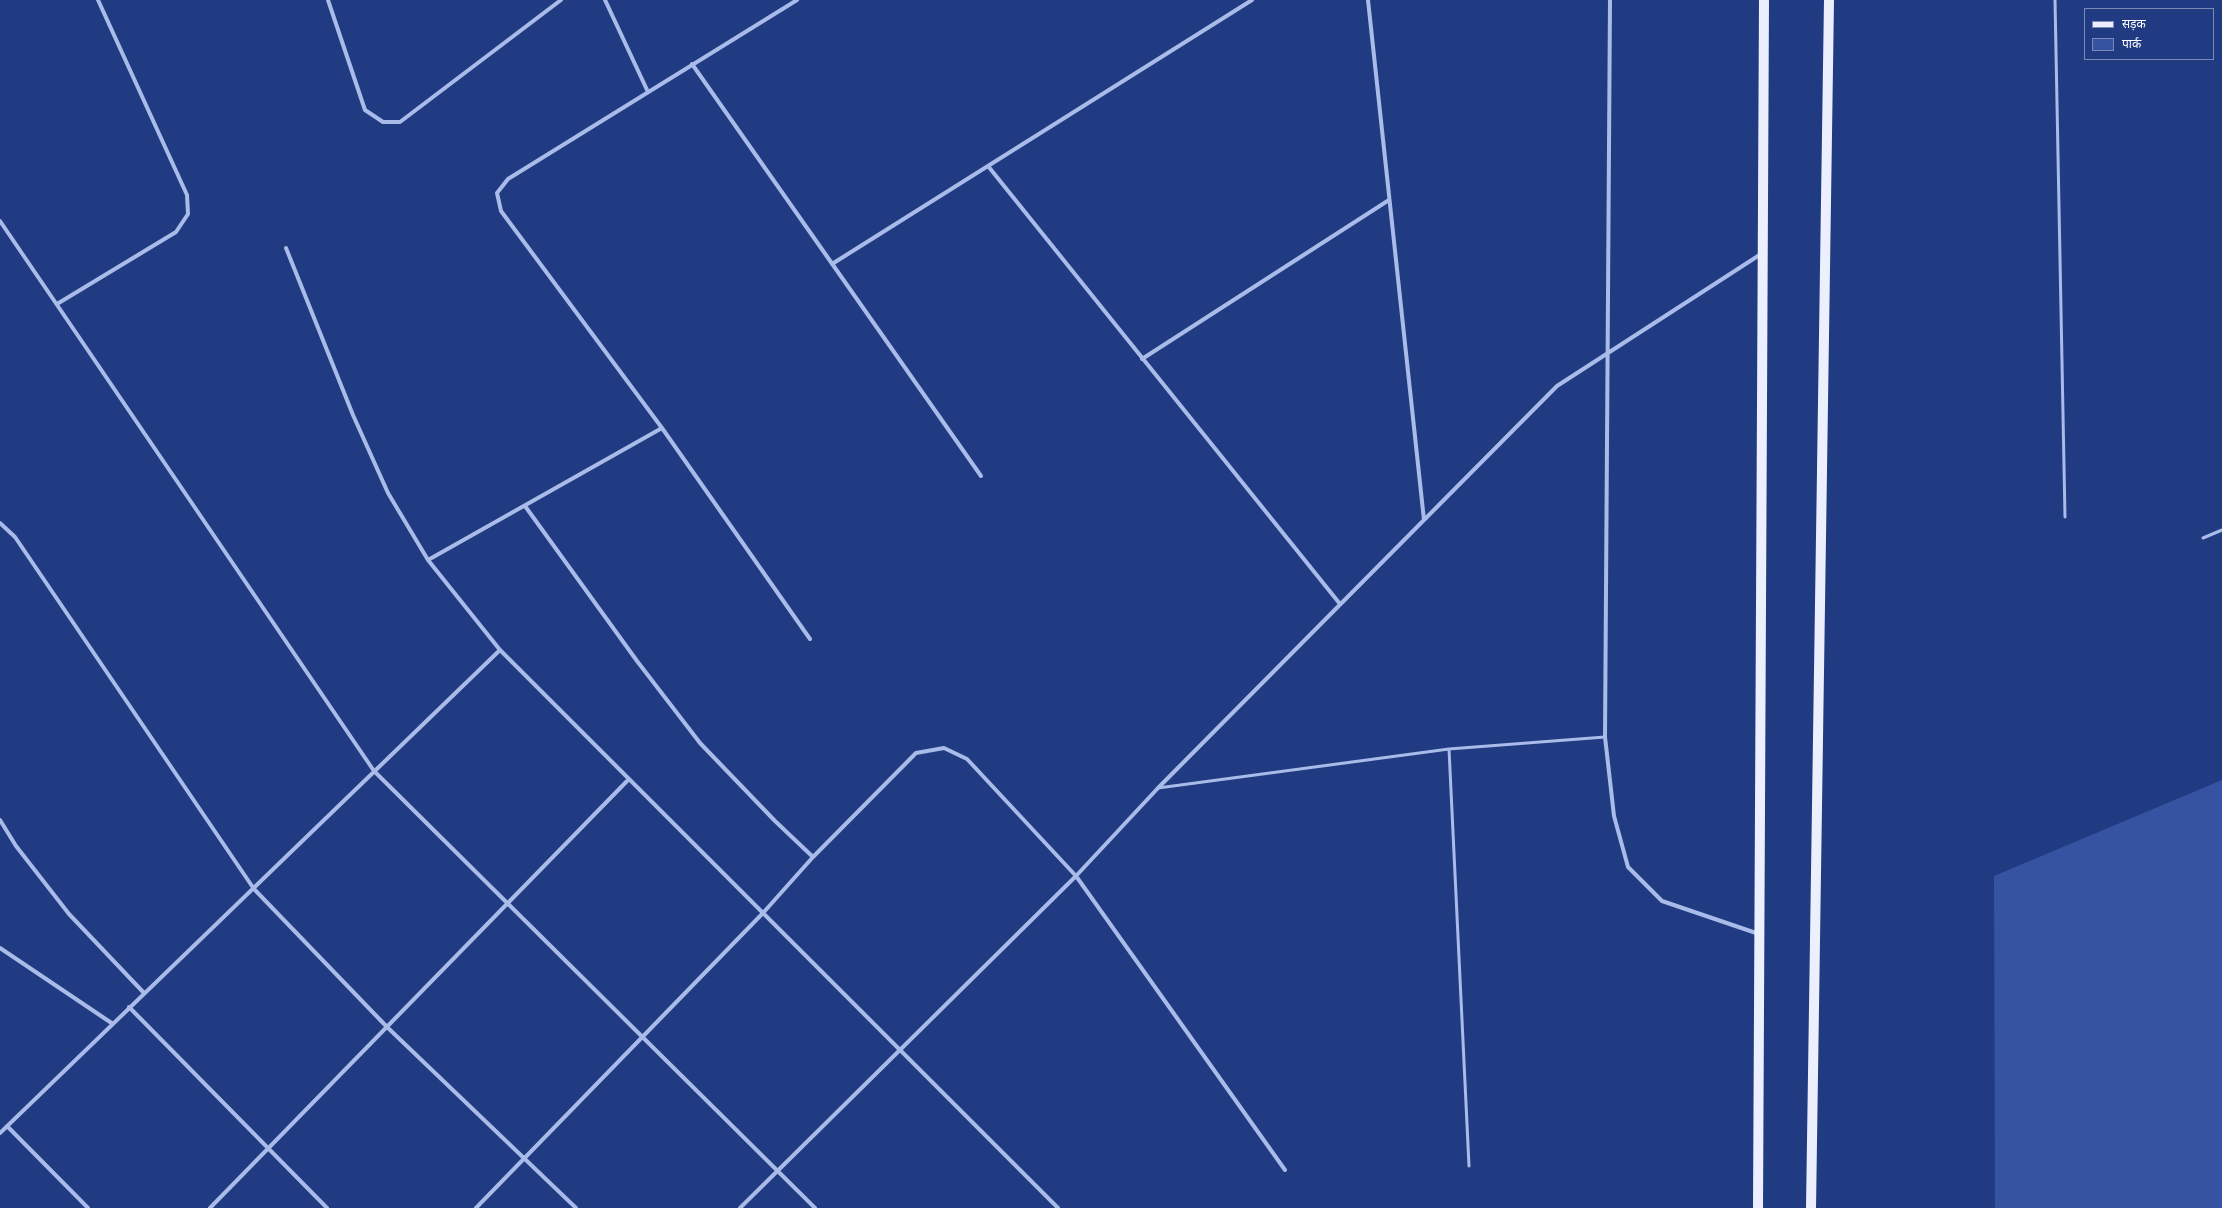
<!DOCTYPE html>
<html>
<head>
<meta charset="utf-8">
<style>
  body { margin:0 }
  #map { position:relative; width:2222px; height:1208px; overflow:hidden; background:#213b83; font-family:"Nunito Sans","Noto Sans Devanagari",sans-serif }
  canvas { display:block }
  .legend { position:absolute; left:2084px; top:8px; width:130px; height:52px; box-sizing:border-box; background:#213b83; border:1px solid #7a89b5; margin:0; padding:5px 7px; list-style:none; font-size:12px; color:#fff }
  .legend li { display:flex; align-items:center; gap:8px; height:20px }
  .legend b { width:20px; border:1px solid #7a89b5 }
</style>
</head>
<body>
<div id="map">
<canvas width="2222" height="1208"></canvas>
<ul class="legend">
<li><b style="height:5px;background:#ecf0fe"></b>सड़क</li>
<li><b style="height:11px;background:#3553a0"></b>पार्क</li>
</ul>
</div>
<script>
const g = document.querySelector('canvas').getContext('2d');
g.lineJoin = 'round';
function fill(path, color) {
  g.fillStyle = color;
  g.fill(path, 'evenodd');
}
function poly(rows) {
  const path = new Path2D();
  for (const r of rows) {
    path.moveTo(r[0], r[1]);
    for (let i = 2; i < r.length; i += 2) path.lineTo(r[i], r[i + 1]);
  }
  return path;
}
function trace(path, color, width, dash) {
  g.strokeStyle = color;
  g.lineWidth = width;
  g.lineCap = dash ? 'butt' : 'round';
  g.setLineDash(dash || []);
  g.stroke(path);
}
const green = poly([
  [2222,780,2222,1208,1995,1208,1994,876]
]);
const service = poly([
  [2055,0,2065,517],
  [2203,538,2222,530],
  [1449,749,1469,1166],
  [1158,788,1449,749,1605,737]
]);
const minor = poly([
  [328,0,365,110,383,122,400,122,561,0],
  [605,0,648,92],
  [797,0,508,179,497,193,501,211,662,428,810,639],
  [1368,0,1424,520],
  [1610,0,1605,737,1614,816,1628,867,1662,901,1759,934],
  [692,64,981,476],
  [988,166,1340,604],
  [0,221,374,771,815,1208],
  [286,248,353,415,388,493,428,560,500,650,1058,1208],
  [832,264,1252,0],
  [57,304,176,232,188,214,187,195,98,0],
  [1142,359,1389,200],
  [525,506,637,661,700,743,775,821,813,857],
  [0,523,15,537,254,889,387,1027,576,1208],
  [428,560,662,428],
  [0,820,16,846,69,914,144,993],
  [0,948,113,1024],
  [129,1007,327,1208],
  [7,1126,88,1208],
  [0,1133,500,650],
  [210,1208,629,779],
  [476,1208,763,913,813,857,916,753,944,748,967,759,1076,876,1285,1170],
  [740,1208,1076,876,1158,788,1557,386,1761,254]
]);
const primary = poly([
  [1758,1208,1764,0],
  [1811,1208,1829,0]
]);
fill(green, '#3553a0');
trace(service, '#a9bbe8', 3);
trace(minor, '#a9bbe8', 4);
trace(primary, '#ecf0fe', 10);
</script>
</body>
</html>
